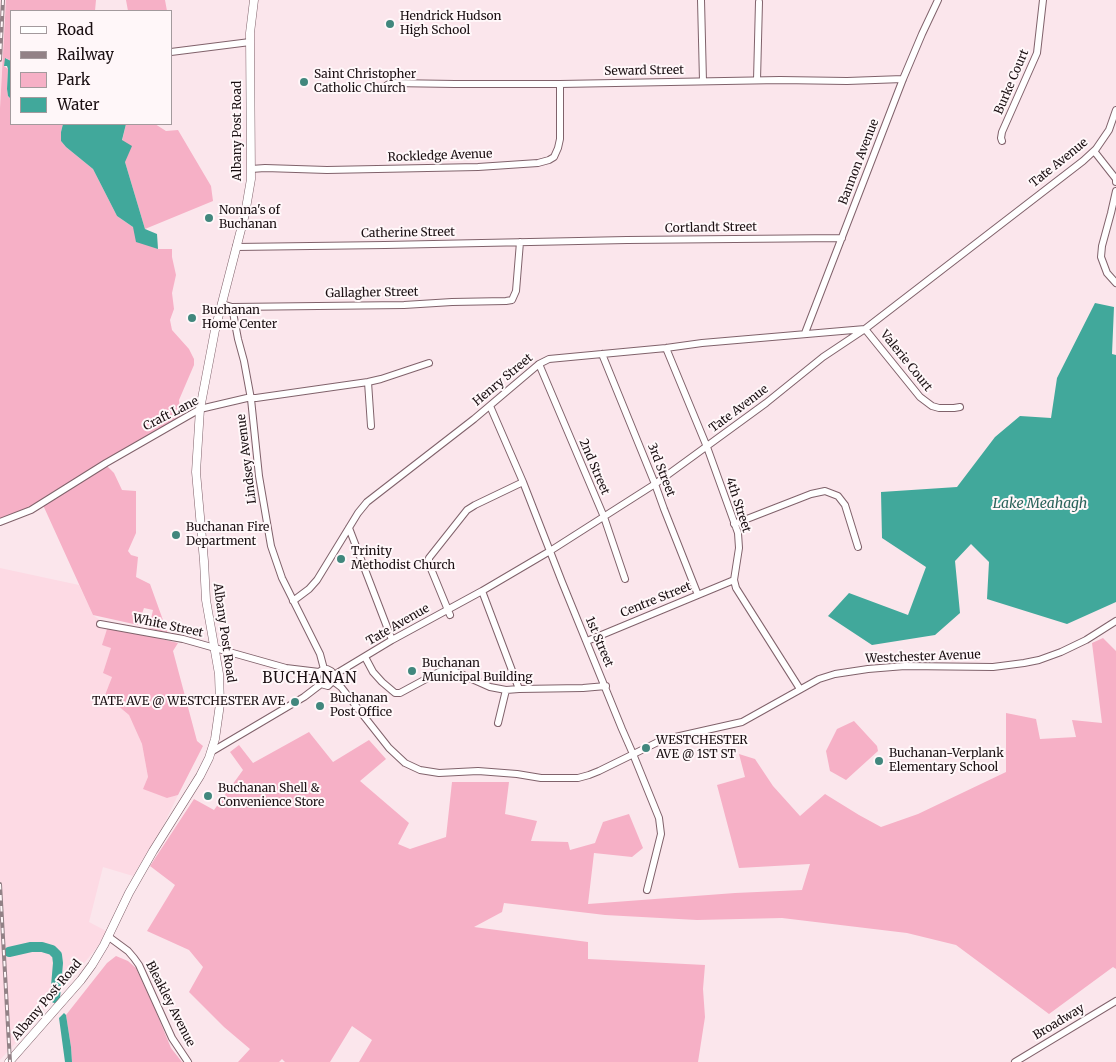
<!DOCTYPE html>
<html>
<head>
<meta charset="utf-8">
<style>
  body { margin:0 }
  #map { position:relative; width:1116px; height:1062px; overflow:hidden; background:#fbe6ec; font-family:Merriweather,serif }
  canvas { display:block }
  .legend { position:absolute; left:10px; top:10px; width:162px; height:115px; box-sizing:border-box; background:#fff7f9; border:1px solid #a39a9d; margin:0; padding:6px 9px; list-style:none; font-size:15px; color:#1a0f12 }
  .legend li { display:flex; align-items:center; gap:10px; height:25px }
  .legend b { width:25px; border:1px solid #a39a9d }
</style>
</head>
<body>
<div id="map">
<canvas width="1116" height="1062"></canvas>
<ul class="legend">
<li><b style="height:6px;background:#fff"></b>Road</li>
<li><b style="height:6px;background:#928186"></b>Railway</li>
<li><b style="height:14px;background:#f6b0c6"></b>Park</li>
<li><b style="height:14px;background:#41a89b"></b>Water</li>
</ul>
</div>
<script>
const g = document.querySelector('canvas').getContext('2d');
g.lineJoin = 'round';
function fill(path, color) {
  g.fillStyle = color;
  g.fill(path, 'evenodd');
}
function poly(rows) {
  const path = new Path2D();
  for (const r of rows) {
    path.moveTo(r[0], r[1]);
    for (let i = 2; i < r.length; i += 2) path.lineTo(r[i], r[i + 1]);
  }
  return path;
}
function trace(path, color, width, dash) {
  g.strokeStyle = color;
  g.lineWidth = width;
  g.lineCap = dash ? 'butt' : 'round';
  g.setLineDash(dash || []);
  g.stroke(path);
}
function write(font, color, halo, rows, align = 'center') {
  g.font = font + ' Merriweather,serif';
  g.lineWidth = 4;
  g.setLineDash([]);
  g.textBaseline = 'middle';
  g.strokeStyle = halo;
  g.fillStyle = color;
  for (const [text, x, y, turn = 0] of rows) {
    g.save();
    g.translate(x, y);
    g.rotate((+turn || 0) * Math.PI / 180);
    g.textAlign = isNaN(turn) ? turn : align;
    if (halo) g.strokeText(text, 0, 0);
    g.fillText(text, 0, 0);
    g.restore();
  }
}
const built = poly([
  [0,0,6,0,0,108],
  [0,568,79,585,93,615,108,626,111,648,112,677,105,695,129,715,142,744,148,777,167,798,178,795,163,826,133,876,103,867,89,922,108,932,95,950,31,1026,0,1060]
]);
const green = poly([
  [6,0,96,0,95,11,11,11,11,61,6,58,4,66,8,69,7,89,8,96,11,99,11,124,63,124,61,132,61,141,66,147,93,169,117,216,133,227,158,249,172,249,172,257,176,275,172,293,174,309,170,320,172,330,189,349,194,359,194,365,179,400,181,417,124,449,35,505,0,520,0,108],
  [126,0,165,0,167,11,128,11],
  [126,124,155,124,166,131,178,130,211,186,213,201,145,229,125,162,122,141],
  [106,465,114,473,122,490,136,491,136,533,128,551,131,555,138,557,136,577,150,584,168,634,149,628,153,610,144,608,138,625,93,615,43,505,63,494],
  [108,626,178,643,173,651,197,741,203,746,178,795,167,798,143,789,148,777,142,744,129,715,105,695,112,677,103,673,111,648,102,645],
  [1103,638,1116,651,1116,969,1113,967,1049,1014,956,945,907,933,782,918,697,920,605,915,504,903,502,912,474,927,588,942,588,959,705,965,703,989,705,1017,698,1062,359,1062,372,1040,352,1026,330,1062,285,1062,282,1059,279,1062,238,1062,250,1049,224,1027,189,992,203,967,189,950,147,931,175,885,150,866,194,799,214,810,243,770,230,752,239,745,253,763,309,732,333,762,369,740,386,759,360,781,409,823,398,844,410,849,446,837,452,782,509,782,505,814,537,821,531,841,568,842,570,850,595,843,603,822,629,814,643,848,632,857,594,853,588,904,735,893,802,890,810,864,739,868,717,785,745,777,739,754,755,759,773,786,800,816,825,794,859,815,881,827,918,814,1006,772,1006,713,1036,719,1040,739,1076,737,1072,720,1102,723,1092,643],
  [854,721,877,746,878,751,846,780,830,771,826,751,837,729],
  [116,956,128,961,136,968,154,1007,171,1048,182,1062,72,1062,71,1047,66,1015,107,963]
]);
const water = poly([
  [5,58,11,61,11,99,8,96,7,89,8,69,7,66,4,66],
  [63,124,126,124,122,140,132,146,125,162,145,229,157,234,158,249,136,242,133,227,117,216,93,169,66,147,61,141,61,132],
  [1095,303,1114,307,1112,354,1116,355,1116,602,1067,624,987,599,989,562,971,544,955,561,960,613,935,635,872,645,828,616,849,593,908,615,926,567,882,538,881,492,957,487,995,437,1020,416,1051,418,1057,378],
  [64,1013,66,1015,71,1047,72,1062,65,1062,59,1018]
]);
const river = poly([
  [9,952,31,947,42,947,52,950,57,955,58,963,55,998]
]);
const minor = poly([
  [701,0,703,81],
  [171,52,250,42],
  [757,80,759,2],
  [387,85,391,83,455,84,560,84,780,80,847,81,903,79],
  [1002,141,1001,138,1002,132,1037,53,1043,0],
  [1094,151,1116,179,1116,182],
  [251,169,265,168,327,170,478,167,538,163,549,160,554,157,558,148,560,139,560,84],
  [1116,191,1111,213,1102,246,1101,257,1107,273,1116,283],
  [236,247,385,245,627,240,842,238],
  [222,304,232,307,238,339,244,361,251,399,259,476,271,546,282,578,320,654,324,669],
  [232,307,404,305,452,302,506,301,512,300,516,291,520,242],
  [805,333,903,79,922,34,938,0],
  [666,348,707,447,738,533,739,548,734,580,736,588,800,689],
  [602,354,655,484,664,509,698,595],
  [539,364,604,517,625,579],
  [368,382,371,426],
  [490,406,523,482,562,582,622,729,633,754,659,818,661,834,647,890],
  [0,522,31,510,106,463,200,409,247,398,256,398,368,382,381,379,429,363],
  [734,524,811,494,825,491,838,496,845,505,858,547],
  [349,528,392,640],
  [482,591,519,689,583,688,606,686],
  [293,601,309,589,317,580,358,513,367,502,474,419,539,364,549,359,666,348,702,343,865,329,920,397,932,406,939,408,954,408,960,407],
  [450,615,429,564,429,558,467,510,475,505,523,482],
  [100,624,183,639,286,668,319,672],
  [587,641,734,580],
  [365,657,373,672,382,682,395,693,400,693,439,672,447,671,454,671,490,687,506,690,519,689],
  [334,675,392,640,482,591,550,551,655,484,766,403,823,357,865,329,1083,161,1096,149,1109,130,1116,110],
  [333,681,341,687,389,748,405,763,420,770,439,773,478,771,517,774,541,778,578,778,589,775,599,771,662,740,742,722,819,679,835,674,868,669,905,666,993,667,1024,663,1039,660,1061,652,1086,640,1116,621],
  [321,684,318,681,317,677,318,673,322,670,327,669,331,671,334,675,334,679],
  [321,684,328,686,333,681],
  [498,723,506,690],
  [211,752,304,697,321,684],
  [109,937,128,951,134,958,139,965,172,1038,188,1062],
  [1015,1062,1116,1001]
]);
const major = poly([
  [9,1062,81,980,92,965,104,945,129,893,153,851,200,776,209,758,215,739,220,704,219,674,206,600,204,561,196,472,200,409,215,330,245,214,251,179,250,33,254,0]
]);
const rail = poly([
  [0,60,3,0],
  [0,884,10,1062]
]);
const markers = [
  [390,24,5,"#41877d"],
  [304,82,5,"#41877d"],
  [209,218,5,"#41877d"],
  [192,318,5,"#41877d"],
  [176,535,5,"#41877d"],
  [341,559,5,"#41877d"],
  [412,671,5,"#41877d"],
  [295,702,5,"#41877d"],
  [320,706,5,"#41877d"],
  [646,748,5,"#41877d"],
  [879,761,5,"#41877d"],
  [208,796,5,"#41877d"]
];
const poiNames = [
  ["Hendrick Hudson",400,17],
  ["High School",400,31],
  ["Saint Christopher",314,75],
  ["Catholic Church",314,89],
  ["Nonna's of",219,211],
  ["Buchanan",219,225],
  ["Buchanan",202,311],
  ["Home Center",202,325],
  ["Buchanan Fire",186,528],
  ["Department",186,542],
  ["Trinity",351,552],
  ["Methodist Church",351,566],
  ["Buchanan",422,664],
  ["Municipal Building",422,678],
  ["Buchanan",330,699],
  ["Post Office",330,713],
  ["TATE AVE @ WESTCHESTER AVE",285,702,"right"],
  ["WESTCHESTER",656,741],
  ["AVE @ 1ST ST",656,755],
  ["Buchanan-Verplank",889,754],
  ["Elementary School",889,768],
  ["Buchanan Shell &",218,789],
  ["Convenience Store",218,803]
];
const streetNames = [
  ["Seward Street",644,71,-1],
  ["Burke Court",1012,82,-67],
  ["Albany Post Road",238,131,-90],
  ["Rockledge Avenue",440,156,-2],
  ["Bannon Avenue",859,162,-69],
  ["Tate Avenue",1059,163,-39],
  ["Cortlandt Street",711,228,-1],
  ["Catherine Street",408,233,-1],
  ["Gallagher Street",372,293,-1],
  ["Valerie Court",906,361,51],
  ["Henry Street",503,380,-40],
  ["Tate Avenue",739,409,-37],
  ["Craft Lane",171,414,-27],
  ["Lindsey Avenue",247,459,-97],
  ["2nd Street",594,467,67],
  ["3rd Street",661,470,69],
  ["4th Street",738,505,72],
  ["Centre Street",656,600,-22],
  ["Tate Avenue",398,625,-30],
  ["White Street",168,626,12],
  ["Albany Post Road",224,633,82],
  ["1st Street",599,642,67],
  ["Westchester Avenue",923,657,-2],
  ["Albany Post Road",47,1000,-50],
  ["Bleakley Avenue",170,1004,63],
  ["Broadway",1059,1022,-31]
];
const waterNames = [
  ["Lake Meahagh",1040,504]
];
const quarterNames = [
  ["BUCHANAN",310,679]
];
fill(built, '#fddae4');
fill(green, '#f6b0c6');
fill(water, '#41a89b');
trace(river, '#41a89b', 10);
trace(minor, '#80626b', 8);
trace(major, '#80626b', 9);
trace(minor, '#fff', 6);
trace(major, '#fff', 8);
trace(rail, '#928186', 4);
trace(rail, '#fff7f9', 2, [5.5]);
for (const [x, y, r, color] of markers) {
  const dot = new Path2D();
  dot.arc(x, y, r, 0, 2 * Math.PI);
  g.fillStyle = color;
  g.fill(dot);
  trace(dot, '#fff7f9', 2);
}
write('12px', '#1a0f12', '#fff7f9', poiNames, 'left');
write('12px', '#1a0f12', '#fff7f9', streetNames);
write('italic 14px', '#2a625a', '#fff7f9', waterNames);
g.letterSpacing = '1px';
write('15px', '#1a0f12', '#fff7f9', quarterNames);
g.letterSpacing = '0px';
</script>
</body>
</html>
